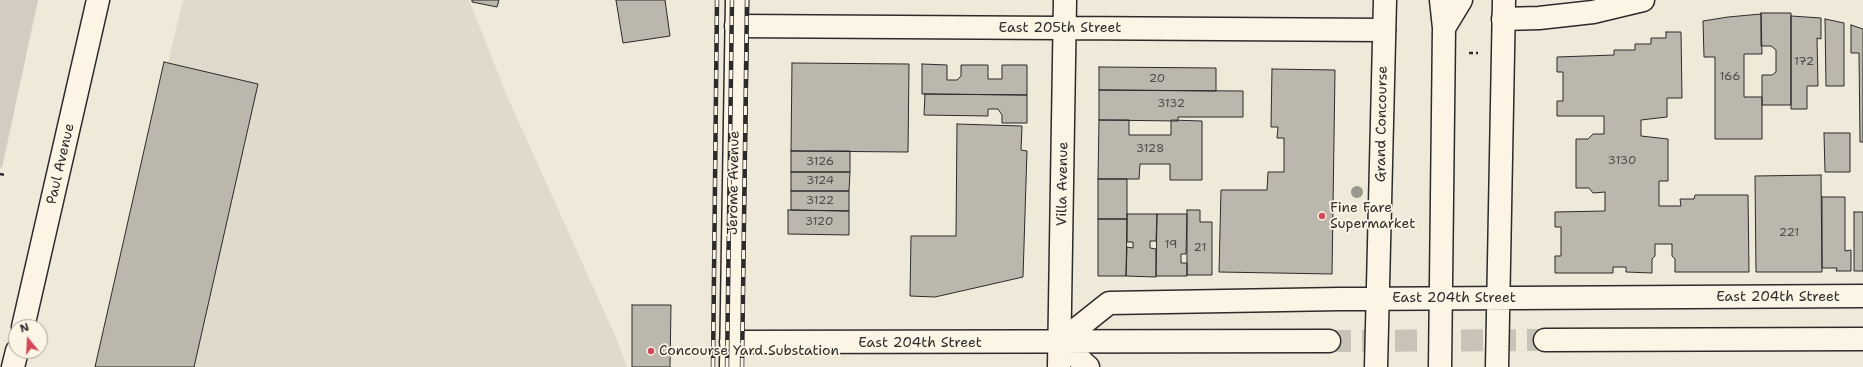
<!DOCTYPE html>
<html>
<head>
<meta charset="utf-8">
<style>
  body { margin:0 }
  #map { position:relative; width:1863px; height:367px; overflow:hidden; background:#efe9da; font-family:"Shantell Sans",sans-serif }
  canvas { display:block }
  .north { position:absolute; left:8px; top:319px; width:40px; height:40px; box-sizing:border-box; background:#fcf5e5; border:1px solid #a8a49b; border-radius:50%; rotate:342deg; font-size:11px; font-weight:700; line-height:16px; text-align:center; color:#2b2b2b }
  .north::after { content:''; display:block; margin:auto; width:14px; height:18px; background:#d1495b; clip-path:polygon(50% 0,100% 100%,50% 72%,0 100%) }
</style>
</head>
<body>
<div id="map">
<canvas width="1863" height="367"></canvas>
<div class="north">N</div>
</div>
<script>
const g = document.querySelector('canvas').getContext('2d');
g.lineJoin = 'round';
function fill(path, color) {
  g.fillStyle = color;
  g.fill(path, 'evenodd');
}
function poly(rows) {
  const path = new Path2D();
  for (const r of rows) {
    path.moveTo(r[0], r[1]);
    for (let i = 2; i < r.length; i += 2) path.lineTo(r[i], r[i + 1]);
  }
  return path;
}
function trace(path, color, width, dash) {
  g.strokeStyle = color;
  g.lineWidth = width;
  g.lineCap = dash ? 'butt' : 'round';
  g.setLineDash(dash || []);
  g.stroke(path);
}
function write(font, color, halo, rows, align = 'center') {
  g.font = font + ' "Shantell Sans",sans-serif';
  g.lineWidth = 3.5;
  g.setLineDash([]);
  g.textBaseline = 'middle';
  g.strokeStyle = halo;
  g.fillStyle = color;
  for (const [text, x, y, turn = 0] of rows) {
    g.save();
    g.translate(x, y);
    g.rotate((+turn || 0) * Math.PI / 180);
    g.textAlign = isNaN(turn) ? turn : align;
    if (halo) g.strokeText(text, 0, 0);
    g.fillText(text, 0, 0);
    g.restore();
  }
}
const built = poly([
  [183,0,469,0,507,96,618,342,627,367,94,367]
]);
const green = poly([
  [0,0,38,0,2,168,0,167]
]);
const building = poly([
  [472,0,499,0,497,7,472,2,472,0],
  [616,0,665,0,670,36,623,43,616,0],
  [1761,13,1791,13,1791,105,1762,105,1762,75,1772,75,1776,72,1776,50,1771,46,1761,46,1761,13],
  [1761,14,1762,54,1744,54,1744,97,1762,97,1762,139,1715,139,1715,57,1704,57,1703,21,1728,17,1761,14],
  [1791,16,1821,18,1821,39,1817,38,1818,86,1807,86,1807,109,1791,109,1791,16],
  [1825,19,1844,23,1844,86,1826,86,1825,19],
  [1851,25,1863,29,1863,142,1860,142,1859,53,1851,53,1851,25],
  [1666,32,1681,32,1682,98,1667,98,1667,117,1641,120,1641,136,1668,139,1668,181,1659,181,1659,206,1681,206,1680,199,1694,199,1695,195,1748,195,1749,272,1675,272,1675,259,1672,256,1672,244,1655,244,1655,256,1652,259,1652,273,1626,272,1626,267,1613,267,1613,273,1555,273,1555,256,1561,256,1561,227,1555,227,1555,212,1605,211,1605,192,1593,193,1589,188,1576,188,1576,139,1588,139,1593,134,1604,134,1604,116,1557,116,1557,101,1563,101,1563,72,1557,72,1557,57,1614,55,1614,50,1635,50,1635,44,1651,44,1651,38,1666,38,1666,32],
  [164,62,258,84,194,367,95,367,164,62],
  [792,63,909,64,908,152,791,151,792,63],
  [922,64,947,65,947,80,957,80,961,76,961,65,988,65,988,79,1002,79,1002,65,1027,65,1027,95,922,94,922,64],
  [1099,67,1216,68,1216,91,1099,90,1099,67],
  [1272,69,1335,70,1332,274,1219,272,1221,190,1267,190,1268,172,1284,172,1284,138,1277,138,1278,127,1271,127,1272,69],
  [1099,90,1243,91,1243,117,1178,117,1178,121,1099,120,1099,90],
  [925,94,1027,95,1027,123,1002,123,1002,115,998,109,988,109,988,116,924,115,925,94],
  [1099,120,1129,120,1129,135,1171,135,1171,120,1202,121,1202,180,1170,180,1170,164,1140,164,1139,179,1098,179,1099,120],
  [957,124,1022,126,1021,150,1027,151,1023,277,935,297,910,296,911,236,956,236,957,124],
  [1824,133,1850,133,1850,172,1825,172,1824,133],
  [791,151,850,151,850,172,791,172,791,151],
  [791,172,850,172,849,191,791,191,791,172],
  [1821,175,1822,272,1756,272,1755,176,1821,175],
  [1098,179,1127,179,1127,219,1098,219,1098,179],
  [791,191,849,191,849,211,791,210,791,191],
  [1822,197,1845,197,1845,251,1851,250,1851,271,1836,271,1837,268,1822,268,1822,197],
  [788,210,849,211,849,235,788,234,788,210],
  [1187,210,1200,210,1200,222,1212,222,1212,275,1187,275,1187,210],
  [1854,212,1863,212,1863,271,1854,271,1854,212],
  [1127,214,1157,214,1156,241,1150,241,1150,248,1156,249,1156,277,1126,276,1127,247,1133,248,1133,242,1127,242,1127,214],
  [1157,214,1187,214,1186,254,1181,254,1181,263,1187,263,1187,276,1156,276,1157,214],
  [1098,219,1127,219,1126,276,1098,276,1098,219],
  [632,305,671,305,670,367,632,367,632,305]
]);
const secondaryTunnel = poly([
  [1329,341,1545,340]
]);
const path = poly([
  [1469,53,1478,53],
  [0,174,6,175]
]);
const street = poly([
  [1503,19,1539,18,1593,12,1643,0],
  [736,26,1384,30],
  [23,327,98,0],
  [13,367,17,351],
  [1059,367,1065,0]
]);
const secondary = poly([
  [1545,340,1863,339],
  [731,342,1329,341],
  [731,367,737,0],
  [1088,367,1060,342,1109,303,1340,299,1863,296],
  [1376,367,1385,0],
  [1497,367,1504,0]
]);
const primary = poly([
  [1444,28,1461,0],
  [1440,367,1444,28,1441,0]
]);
const rail = poly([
  [713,367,717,0],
  [727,367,732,0],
  [742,367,747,0]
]);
const trees = [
  [1357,192]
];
const markers = [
  [1322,216,4,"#d1495b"],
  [651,351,4,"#d1495b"]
];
const numberNames = [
  ["172",1804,62],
  ["166",1730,77],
  ["20",1157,79],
  ["3132",1171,104],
  ["3128",1150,149],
  ["3130",1622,161],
  ["3126",820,162],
  ["3124",820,181],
  ["3122",820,201],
  ["3120",819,222],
  ["221",1789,233],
  ["19",1171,245],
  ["21",1200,248]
];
const streetNames = [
  ["East 205th Street",1060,28],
  ["Grand Concourse",1382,124,-89],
  ["Paul Avenue",61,164,-77],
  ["Jerome Avenue",734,183,-89],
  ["Villa Avenue",1063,184,-89],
  ["East 204th Street",1778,297],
  ["East 204th Street",1454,298],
  ["East 204th Street",920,343]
];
const poiNames = [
  ["Fine Fare",1330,208],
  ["Supermarket",1330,224],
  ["Concourse Yard Substation",659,351]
];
fill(built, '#e0dacc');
fill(green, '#d2cdc0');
fill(building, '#bcb7ac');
trace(building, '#2b2b2b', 1);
trace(secondaryTunnel, '#c8c3b7', 22, [22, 11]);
trace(street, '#2b2b2b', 25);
trace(secondary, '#2b2b2b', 25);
trace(primary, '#2b2b2b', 25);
trace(path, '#2b2b2b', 2.5, [4, 3]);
trace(street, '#fcf5e5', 22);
trace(secondary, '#fcf5e5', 22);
trace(primary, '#fcf5e5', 22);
trace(rail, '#2b2b2b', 4.5);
trace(rail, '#fcf5e5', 3, [9]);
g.fillStyle = '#9a978e';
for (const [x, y] of trees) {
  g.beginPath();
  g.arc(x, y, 6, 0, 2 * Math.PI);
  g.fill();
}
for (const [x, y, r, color] of markers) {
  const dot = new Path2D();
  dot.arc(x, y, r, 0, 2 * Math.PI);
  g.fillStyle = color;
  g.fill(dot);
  trace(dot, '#fcf5e5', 1.5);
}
write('12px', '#4f4e4b', null, numberNames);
write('14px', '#2b2b2b', '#fcf5e5', streetNames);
write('14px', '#2b2b2b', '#fcf5e5', poiNames, 'left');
</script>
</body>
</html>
